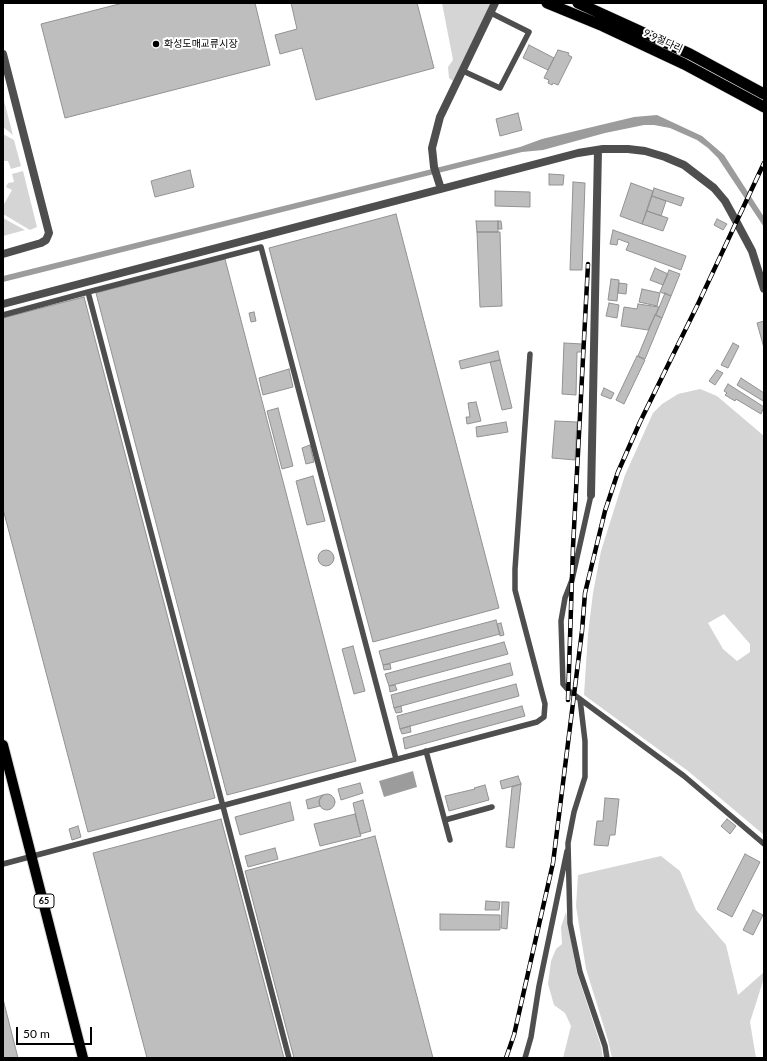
<!DOCTYPE html>
<html>
<head>
<meta charset="utf-8">
<style>
  body { margin:0 }
  #map { position:relative; width:767px; height:1061px; overflow:hidden; background:#fff; font-family:Lato,sans-serif }
  canvas { display:block }
  .frame { position:absolute; inset:0; border:4px solid #000; pointer-events:none }
  .scale { position:absolute; left:16px; top:1027px; width:76px; height:18px; box-sizing:border-box; border:2px solid #000; border-top:0; padding-left:5px; font-size:12px; line-height:14px; white-space:nowrap; color:#000; -webkit-text-stroke:3px #fff; paint-order:stroke }
</style>
</head>
<body>
<div id="map">
<canvas width="767" height="1061"></canvas>
<div class="frame"></div>
<div class="scale">50 m</div>
</div>
<script>
const g = document.querySelector('canvas').getContext('2d');
g.lineJoin = 'round';
function fill(path, color) {
  g.fillStyle = color;
  g.fill(path, 'evenodd');
}
function poly(rows) {
  const path = new Path2D();
  for (const r of rows) {
    if (r.length === 3) {
      path.moveTo(r[0] + r[2], r[1]);
      path.arc(r[0], r[1], r[2], 0, 2 * Math.PI);
      continue;
    }
    path.moveTo(r[0], r[1]);
    for (let i = 2; i < r.length; i += 2) path.lineTo(r[i], r[i + 1]);
  }
  return path;
}
function trace(path, color, width, dash) {
  g.strokeStyle = color;
  g.lineWidth = width;
  g.lineCap = dash ? 'butt' : 'round';
  g.setLineDash(dash || []);
  g.stroke(path);
}
function write(font, color, halo, rows, align = 'center') {
  g.font = font + ' Lato,"Noto Sans KR",sans-serif';
  g.lineWidth = 4;
  g.setLineDash([]);
  g.textBaseline = 'middle';
  g.strokeStyle = halo;
  g.fillStyle = color;
  for (const [text, x, y, turn = 0] of rows) {
    g.save();
    g.translate(x, y);
    g.rotate((+turn || 0) * Math.PI / 180);
    g.textAlign = isNaN(turn) ? turn : align;
    if (halo) g.strokeText(text, 0, 0);
    g.fillText(text, 0, 0);
    g.restore();
  }
}
const green = poly([
  [442,3,491,3,453,81,449,78,448,67,453,60],
  [3,97,13,135,3,127],
  [3,134,14,140,21,166,11,169,8,161,3,161],
  [23,171,37,227,30,230,3,214,3,206,12,190,6,187,8,183,14,182,12,174],
  [3,218,25,230,3,236],
  [700,389,717,396,764,436,764,835,688,771,584,695,588,634,593,593,601,551,625,475,653,413,662,404,678,394],
  [724,614,750,644,750,652,737,661,723,649,708,623],
  [661,856,680,871,696,910,726,945,738,995,764,972,764,978,750,1022,756,1058,612,1058,608,1040,586,969,576,906,578,875],
  [566,912,577,973,601,1046,603,1058,563,1058,571,1026,565,1013,554,1005,548,984,551,961,556,949,562,944,561,927]
]);
const water = poly([
  [657,115,702,136,724,155,764,217,764,227,718,158,708,148,697,140,670,128,654,125,644,125,605,133,543,150,522,152,3,282,3,276,520,147,542,139,634,117],
  [413,771,417,787,384,797,379,781]
]);
const building = poly([
  [123,3,255,3,270,65,65,118,41,24,123,3],
  [291,3,417,3,434,68,316,100,302,48,280,54,275,35,297,29,291,3],
  [529,45,554,58,548,70,523,58,529,45],
  [558,50,569,53,568,55,572,57,558,85,553,83,552,85,548,83,549,80,544,78,558,50],
  [518,113,522,130,500,136,496,119,518,113],
  [190,170,194,187,155,197,151,181,190,170],
  [549,174,564,175,563,185,549,185,549,174],
  [573,182,585,183,582,270,570,270,573,182],
  [631,183,653,191,642,224,620,216,631,183],
  [654,188,684,198,681,206,652,196,654,188],
  [495,191,530,192,530,207,495,206,495,191],
  [652,196,666,201,661,216,647,211,652,196],
  [647,211,668,218,663,231,642,224,647,211],
  [396,214,499,608,373,642,269,248,396,214],
  [717,219,727,224,723,230,714,225,717,219],
  [476,221,498,221,498,232,477,232,476,221],
  [498,221,501,221,502,229,498,229,498,221],
  [613,230,686,256,681,270,626,250,629,243,618,239,617,245,610,244,613,230],
  [477,232,500,232,502,306,480,307,477,232],
  [225,259,356,761,227,795,96,293,225,259],
  [655,268,668,274,663,285,650,280,655,268],
  [669,270,680,274,671,296,660,292,669,270],
  [611,279,619,280,617,301,608,300,611,279],
  [619,283,627,284,626,294,618,293,619,283],
  [642,289,660,293,657,306,639,302,642,289],
  [665,293,671,296,662,318,656,315,665,293],
  [84,297,215,798,88,832,3,509,3,318,84,297],
  [609,303,619,305,617,318,606,316,609,303],
  [638,304,659,307,648,330,621,326,624,307,637,309,638,304],
  [254,312,256,321,251,322,249,313,254,312],
  [655,315,662,318,645,359,638,356,655,315],
  [764,321,764,348,757,323,764,321],
  [564,343,582,344,582,352,577,352,576,395,562,394,564,343],
  [733,343,739,346,728,368,721,365,733,343],
  [498,351,500,360,461,369,459,361,498,351],
  [637,356,645,360,624,404,616,400,637,356],
  [500,360,512,408,502,410,490,362,500,360],
  [289,369,293,387,263,395,259,378,289,369],
  [717,370,723,373,715,385,709,381,717,370],
  [741,378,764,393,763,401,737,385,741,378],
  [728,384,764,407,761,414,736,399,735,401,725,395,727,393,724,391,728,384],
  [604,388,614,393,611,399,601,395,604,388],
  [476,402,481,421,467,424,466,417,470,417,468,403,476,402],
  [278,408,293,466,282,469,267,411,278,408],
  [555,421,577,422,575,460,552,458,555,421],
  [506,422,508,432,477,437,476,427,506,422],
  [310,445,314,462,306,464,302,448,310,445],
  [313,476,325,521,307,525,296,481,313,476],
  [326,558,8],
  [496,620,500,634,383,665,379,651,496,620],
  [501,623,504,635,500,636,497,624,501,623],
  [504,642,508,654,389,686,385,674,504,642],
  [353,646,365,691,354,694,342,649,353,646],
  [510,663,513,675,394,708,391,695,510,663],
  [390,664,391,669,384,670,383,665,390,664],
  [516,684,519,696,400,729,397,716,516,684],
  [395,685,397,690,390,692,389,686,395,685],
  [401,706,402,712,396,713,394,708,401,706],
  [522,706,525,716,405,749,403,738,522,706],
  [410,726,411,732,402,734,400,729,410,726],
  [518,776,521,784,502,789,500,781,518,776],
  [360,783,363,793,341,800,338,789,360,783],
  [521,784,514,848,506,847,512,787,521,784],
  [485,785,489,800,449,811,445,796,475,789,474,788,485,785],
  [327,802,8],
  [323,795,319,801,320,806,308,809,306,800,323,795],
  [605,798,619,799,615,835,610,835,608,846,594,845,597,821,603,821,605,798],
  [363,800,371,831,360,834,353,803,363,800],
  [290,802,294,820,240,835,235,817,290,802],
  [355,814,361,836,320,846,314,824,355,814],
  [221,819,284,1058,147,1058,93,853,221,819],
  [727,819,736,826,730,834,721,826,727,819],
  [78,826,81,837,72,840,69,829,78,826],
  [375,836,433,1058,294,1058,245,871,375,836],
  [275,848,278,859,248,867,245,856,275,848],
  [745,854,760,862,732,917,717,909,745,854],
  [486,901,500,902,499,910,485,910,486,901],
  [502,902,509,902,507,929,501,928,502,902],
  [753,910,763,915,753,935,743,930,753,910],
  [440,914,500,915,500,930,440,930,440,914],
  [3,999,18,1058,3,1058,3,999]
]);
const service = poly([
  [463,71,500,88,529,32,491,13],
  [3,315,88,292],
  [591,495,572,580,565,598,561,621,563,684,569,691,684,776,764,844],
  [580,699,585,741,585,777,574,812,568,843,570,923,580,972,605,1046,607,1058],
  [426,751,450,840],
  [445,820,492,807],
  [3,864,537,722,544,717,545,704,515,590,515,569,530,354],
  [289,1058,88,292,261,247,396,759],
  [525,1058,531,1037,539,986,567,851]
]);
const minor = poly([
  [3,54,49,233,46,240,41,243,3,254],
  [441,189,434,167,432,148,440,117,495,3],
  [3,304,578,153,603,149,628,149,645,151,665,157,684,165,714,188,725,201,736,221,752,251,764,289],
  [591,495,598,150]
]);
const primary = poly([
  [3,745,83,1058]
]);
const trunk = poly([
  [547,3,603,26,684,64,764,107],
  [578,3,690,54,764,94]
]);
const rail = poly([
  [568,700,573,547,588,264],
  [506,1058,514,1035,553,863,582,631,585,593,605,511,618,472,640,422,698,304,764,163]
]);
const markers = [
  [156,44,4,"#000"]
];
const shields = [
  [44,901,20]
];
const shieldNames = [
  ["65",44,901]
];
const streetNames = [
  ["9·9절다리",663,41,25]
];
const poiNames = [
  ["화성도매교류시장",164,44]
];
fill(green, '#d5d5d5');
fill(water, '#9c9c9c');
fill(building, '#bebebe');
trace(building, '#929292', 1);
trace(primary, '#dbdbdb', 12);
trace(trunk, '#dbdbdb', 12);
trace(service, '#4e4e4e', 5.5);
trace(minor, '#4e4e4e', 8);
trace(primary, '#000', 10);
trace(trunk, '#000', 11);
trace(rail, '#000', 4.5);
trace(rail, '#fff', 3, [9]);
for (const [x, y, r, color] of markers) {
  const dot = new Path2D();
  dot.arc(x, y, r, 0, 2 * Math.PI);
  g.fillStyle = color;
  g.fill(dot);
  trace(dot, '#fff', 1.5);
}
for (const [x, y, w] of shields) {
  const box = new Path2D();
  box.roundRect(x - w / 2, y - 7, w, 14, 3);
  g.fillStyle = '#fff';
  g.fill(box);
  trace(box, '#000', 1);
}
write('bold 9px', '#000', null, shieldNames);
write('10px', '#000', '#fff', streetNames);
write('10px', '#000', '#fff', poiNames, 'left');
</script>
</body>
</html>
